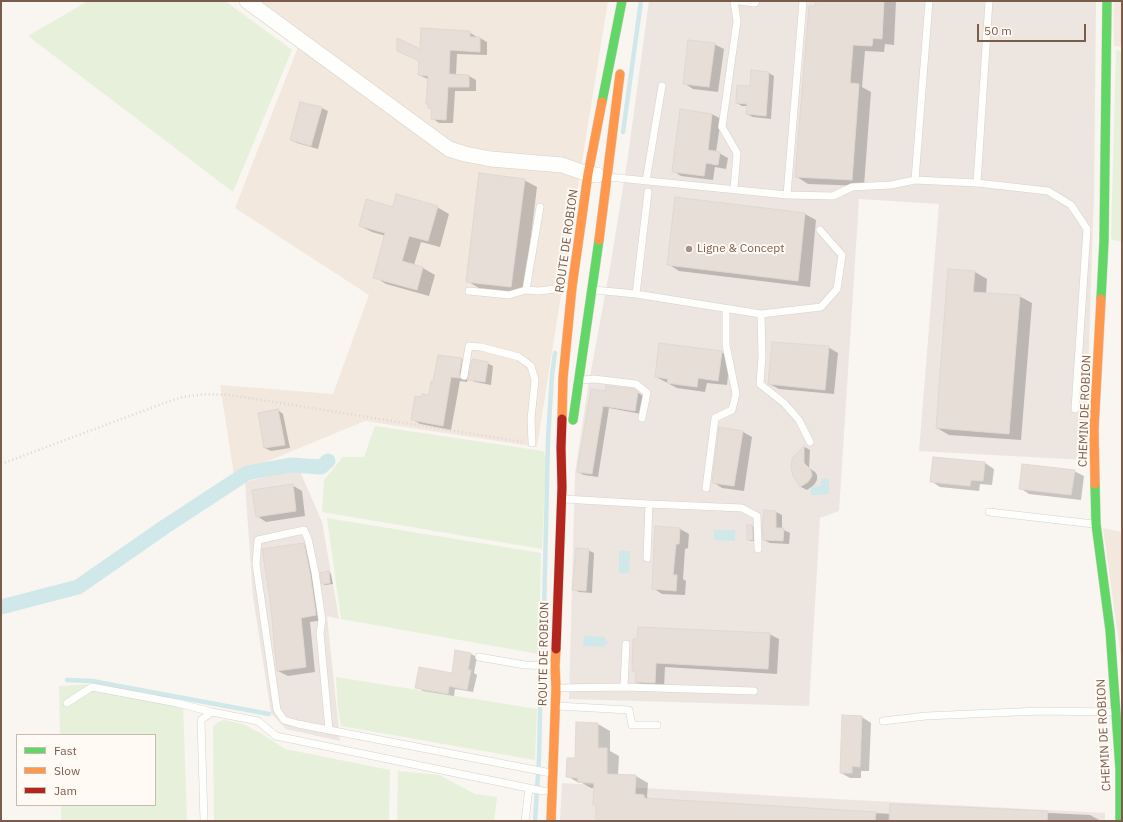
<!DOCTYPE html>
<html>
<head>
<meta charset="utf-8">
<style>
  body { margin:0 }
  #map { position:relative; width:1123px; height:822px; overflow:hidden; background:#f9f5f0; font-family:"IBM Plex Sans",sans-serif }
  canvas { display:block }
  .frame { position:absolute; inset:0; border:2px solid #7a5c4d; pointer-events:none }
  .legend { position:absolute; left:16px; top:734px; width:140px; height:72px; box-sizing:border-box; background:#fffaf3; border:1px solid #cabbb1; margin:0; padding:5px 7px; list-style:none; font-size:12px; color:#7a5c4d }
  .legend li { display:flex; align-items:center; gap:8px; height:20px }
  .legend b { width:20px; border:1px solid #cabbb1 }
  .scale { position:absolute; left:977px; top:24px; width:109px; height:18px; box-sizing:border-box; border:2px solid #7a5c4d; border-top:0; padding-left:5px; font-size:12px; line-height:14px; white-space:nowrap; color:#7a5c4d; -webkit-text-stroke:3px #fffaf3; paint-order:stroke }
</style>
</head>
<body>
<div id="map">
<canvas width="1123" height="822"></canvas>
<div class="frame"></div>
<ul class="legend">
<li><b style="height:5px;background:#63d668"></b>Fast</li>
<li><b style="height:5px;background:#ff974d"></b>Slow</li>
<li><b style="height:5px;background:#b3261e"></b>Jam</li>
</ul>
<div class="scale">50 m</div>
</div>
<script>
const g = document.querySelector('canvas').getContext('2d');
g.lineJoin = 'round';
function fill(path, color) {
  g.fillStyle = color;
  g.fill(path, 'evenodd');
}
function poly(rows) {
  const path = new Path2D();
  for (const r of rows) {
    path.moveTo(r[0], r[1]);
    for (let i = 2; i < r.length; i += 2) path.lineTo(r[i], r[i + 1]);
  }
  return path;
}
function trace(path, color, width, dash) {
  g.strokeStyle = color;
  g.lineWidth = width;
  g.lineCap = dash ? 'butt' : 'round';
  g.setLineDash(dash || []);
  g.stroke(path);
}
function write(font, color, halo, rows, align = 'center') {
  g.font = font + ' "IBM Plex Sans",sans-serif';
  g.lineWidth = 4;
  g.setLineDash([]);
  g.textBaseline = 'middle';
  g.strokeStyle = halo;
  g.fillStyle = color;
  for (const [text, x, y, turn = 0] of rows) {
    g.save();
    g.translate(x, y);
    g.rotate((+turn || 0) * Math.PI / 180);
    g.textAlign = isNaN(turn) ? turn : align;
    if (halo) g.strokeText(text, 0, 0);
    g.fillText(text, 0, 0);
    g.restore();
  }
}
const residential = poly([
  [257,1,608,1,584,149,537,447,365,421,234,475,220,385,333,394,369,295,235,208,302,37],
  [1114,1,1122,1,1122,47,1114,46],
  [1103,528,1122,532,1122,665]
]);
const industrial = poly([
  [649,1,1096,1,1094,194,1085,460,919,451,939,204,859,199,839,511,820,518,809,706,569,699,575,473,588,387,610,268,628,156],
  [299,469,322,522,339,619,327,616,340,741,286,729,271,713,253,597,245,482],
  [562,783,777,796,1105,813,1105,821,560,821]
]);
const green = poly([
  [88,1,225,1,292,50,233,192,28,36],
  [1116,50,1122,51,1122,242,1111,239],
  [375,426,543,451,546,458,542,549,322,512,324,480,343,457,364,457],
  [327,518,541,553,539,654,341,619],
  [336,677,537,709,535,760,341,726,338,710],
  [94,684,183,702,187,821,61,821,61,805,155,805,155,735,60,735,59,686],
  [224,720,243,724,262,734,285,749,390,770,389,821,214,821,213,727,218,722],
  [398,771,439,775,475,794,497,797,494,821,397,821]
]);
const water = poly([
  [821,479,829,479,829,493,825,495,811,495,811,487,820,486,821,484],
  [714,530,735,530,735,541,714,540],
  [619,551,630,551,629,573,619,573],
  [584,636,605,637,605,639,608,642,607,644,605,645,605,647,583,646]
]);
const shadow = poly([
  [817,1,896,1,894,45,885,44,884,52,865,51,862,87,871,92,864,186,808,184,797,177],
  [1121,10,1122,10,1122,37,1121,37],
  [469,32,477,37,477,38,480,38,487,42,487,55,457,54,456,75,469,76,476,80,476,91,455,91,453,123,439,123,432,118,433,110,429,108,429,105,427,104,428,79,419,75,421,51],
  [714,44,724,49,718,92,693,89,684,83],
  [769,73,774,76,771,119,753,117,747,114,748,106,742,106,737,103,751,87],
  [322,108,328,111,318,149,297,143,291,140],
  [680,110,712,114,721,119,716,152,719,153,728,158,726,169,715,167,713,180,681,176,673,171],
  [524,180,537,187,524,294,479,288,467,281],
  [437,207,449,214,440,247,421,242,414,265,423,268,435,275,429,296,386,284,375,277,386,236,372,232,360,226,393,208],
  [805,214,816,220,810,287,679,271,668,264],
  [975,272,987,279,986,294,1019,296,1032,303,1021,440,949,435,937,428],
  [828,347,838,353,834,394,779,389,769,384],
  [721,352,730,357,727,385,707,383,705,392,677,388,656,377],
  [462,359,470,364,467,382,460,381,451,430,420,424,412,419,422,398,430,397],
  [487,363,493,366,491,385,475,382,469,379],
  [634,390,643,396,641,414,609,408,598,477,584,475,578,472,606,393],
  [278,410,283,414,290,448,271,451,265,448],
  [743,432,752,437,744,491,722,488,713,482],
  [805,447,810,450,809,468,815,472,817,475,817,480,814,485,807,490,801,487,794,475,794,456],
  [985,463,994,469,992,485,980,484,979,491,940,487,931,481],
  [1074,471,1084,476,1081,500,1029,494,1020,488],
  [292,485,302,491,305,516,266,522,257,516],
  [765,511,776,512,782,515,782,529,790,533,789,544,770,543,764,540],
  [752,526,755,528,755,541,750,541,748,539],
  [680,529,689,534,688,548,685,549,683,579,686,581,685,595,662,594,653,588],
  [304,544,313,549,325,620,310,622,315,672,288,676,278,671],
  [588,550,594,553,592,593,579,592,573,589],
  [329,572,331,574,333,584,325,585,323,584],
  [769,634,779,639,777,674,665,667,664,688,646,687,636,682,637,673,633,671,634,640],
  [456,651,471,654,477,657,474,673,477,675,473,692,455,689,454,696,423,691,417,687,452,674],
  [843,716,862,717,871,723,869,771,861,771,861,778,850,778,841,773],
  [598,724,610,731,610,751,619,756,618,775,636,776,648,783,647,797,650,799,891,814,891,805,1090,815,1101,821,597,821,597,806,594,804,594,788,591,788,582,783,579,783,567,776]
]);
const stream = poly([
  [623,132,641,1],
  [67,680,92,681,269,714],
  [535,821,539,759,540,711,543,656,548,439,552,375,555,353]
]);
const canal = poly([
  [1,607,78,587,166,526,247,473,290,465,321,467,328,461]
]);
const building = poly([
  [816,1,884,1,882,39,873,38,872,46,853,45,850,83,859,84,852,180,795,177,809,6,815,6,816,1],
  [421,28,470,31,470,37,480,37,480,52,450,50,449,74,469,75,469,87,448,87,446,120,431,119,432,109,428,108,428,104,426,104,428,76,418,75,419,61,397,51,397,38,420,49,421,28],
  [688,40,715,43,709,87,683,84,688,40],
  [751,70,769,72,766,116,746,114,747,104,736,103,737,85,750,86,751,70],
  [300,102,322,107,311,146,290,140,300,102],
  [680,109,712,114,708,150,720,152,718,165,706,163,704,176,672,172,680,109],
  [479,173,525,179,511,287,466,282,479,173],
  [396,194,438,206,428,241,409,236,402,261,423,267,417,290,373,278,385,233,359,226,366,199,393,207,396,194],
  [675,197,805,213,798,281,667,265,675,197],
  [948,269,975,271,973,292,1020,295,1009,434,936,428,948,269],
  [772,342,829,346,825,390,768,384,772,342],
  [659,343,722,351,718,381,698,378,697,387,667,383,668,379,655,377,659,343],
  [438,355,462,358,459,375,460,378,451,377,443,426,411,420,415,396,422,397,422,394,429,395,431,381,433,381,438,355],
  [473,359,488,362,485,382,467,380,469,377,472,360,473,359],
  [606,386,634,389,638,392,635,411,603,406,592,474,577,472,591,389,605,391,606,386],
  [278,409,285,445,264,448,258,413,278,409],
  [719,427,743,431,734,486,712,483,719,427],
  [804,446,804,463,809,468,811,471,812,476,808,482,800,487,793,476,791,467,792,460,794,456,804,446],
  [933,457,985,462,983,481,971,480,970,486,930,482,933,457],
  [1022,464,1075,470,1071,495,1019,489,1022,464],
  [293,484,296,511,256,517,252,490,293,484],
  [764,510,776,511,776,528,784,528,783,541,763,540,762,526,764,510],
  [747,525,752,525,753,540,747,540,747,525],
  [655,526,680,528,679,544,676,544,673,575,677,575,676,591,652,589,655,526],
  [304,543,310,573,316,615,301,618,306,667,277,671,270,599,262,549,304,543],
  [576,548,589,549,586,591,572,590,576,548],
  [329,571,330,583,322,584,320,573,329,571],
  [638,627,770,633,768,669,656,663,655,683,635,682,636,672,632,671,633,639,637,639,638,627],
  [455,650,471,653,468,670,471,670,467,690,449,686,448,694,415,688,419,667,452,673,455,650],
  [842,715,862,716,860,767,852,766,852,773,840,773,842,715],
  [576,722,598,723,598,748,607,748,607,774,636,775,635,794,644,795,644,798,876,812,875,821,596,821,596,805,593,805,594,783,578,782,578,778,566,777,567,758,575,758,576,722],
  [890,804,1048,811,1047,821,889,821,890,804]
]);
const path = poly([
  [1,464,159,405,182,397,206,394,230,395,523,442]
]);
const lane = poly([
  [734,1,737,21,722,127,737,153,734,189],
  [739,1,755,3,756,1],
  [608,177,787,195,833,196,852,187,891,185,915,180,929,1],
  [915,180,977,183,989,1],
  [646,181,662,86],
  [977,183,1048,191,1071,205,1087,229,1075,409],
  [787,195,803,1],
  [540,207,526,290,539,291,570,287],
  [594,290,636,294,761,314,821,307,837,289,842,255,820,230],
  [469,291,509,295,526,290],
  [636,294,648,192],
  [761,314,762,356,760,384,784,403,799,420,810,442],
  [464,376,469,346,481,347,519,357,531,366,535,380,531,419,532,443],
  [581,380,594,379,636,384,647,393,642,418],
  [706,488,715,418,732,410,736,394,726,345,726,309],
  [564,499,649,504,647,558],
  [649,504,742,508,757,516,758,549],
  [989,512,1094,524],
  [479,657,525,665,554,666],
  [624,687,626,644],
  [558,688,624,687,754,691],
  [67,703,92,687,177,703,212,712],
  [557,706,629,710,632,725,657,725],
  [883,721,926,716,1040,711,1114,712],
  [329,730,298,724,284,720,277,710,256,564,258,540,304,530,308,539,315,572,322,620,320,633,329,730,551,773],
  [204,821,201,720,212,712,258,721,276,736,543,791,549,791],
  [525,821,529,788]
]);
const street = poly([
  [247,1,449,149,465,154,491,159,562,165,588,174,597,175]
]);
const fast = poly([
  [602,102,622,1],
  [1101,299,1104,241,1107,1],
  [573,420,599,240],
  [1095,484,1096,524,1110,630,1120,769,1120,821]
]);
const slow = poly([
  [599,240,620,74],
  [562,419,563,378,572,287,588,174,602,102],
  [1095,484,1094,429,1101,299],
  [551,821,556,688,555,666,556,649]
]);
const jam = poly([
  [556,649,562,487,561,448,562,419]
]);
const markers = [
  [689,249,4,"#a69286"]
];
const streetNames = [
  ["ROUTE DE ROBION",567,241,-82],
  ["CHEMIN DE ROBION",1085,411,-88],
  ["ROUTE DE ROBION",544,654,-89],
  ["CHEMIN DE ROBION",1104,735,-93]
];
const poiNames = [
  ["Ligne & Concept",697,249]
];
fill(residential, '#f2e8de');
fill(industrial, '#ede5e0');
fill(green, '#e7f0db');
fill(water, '#d0e8ea');
fill(shadow, '#0003');
trace(stream, '#d0e8ea', 4.5);
trace(canal, '#d0e8ea', 15);
fill(building, '#e6ded7');
trace(building, '#e2d8d2', 1);
trace(lane, '#d7d1cb', 8);
trace(street, '#d7d1cb', 16);
trace(fast, '#d9d2cb', 10);
trace(slow, '#d9d2cb', 10);
trace(jam, '#d9d2cb', 10);
trace(path, '#dcd5d0', 2.5, [1, 3]);
trace(lane, '#fefefd', 7);
trace(street, '#fefefd', 15);
trace(fast, '#63d668', 9);
trace(slow, '#ff974d', 9);
trace(jam, '#b3261e', 9);
for (const [x, y, r, color] of markers) {
  const dot = new Path2D();
  dot.arc(x, y, r, 0, 2 * Math.PI);
  g.fillStyle = color;
  g.fill(dot);
  trace(dot, '#fffaf3', 1.5);
}
write('12px', '#7a5c4d', '#fffaf3', streetNames);
write('12px', '#7a5c4d', '#fffaf3', poiNames, 'left');
</script>
</body>
</html>
